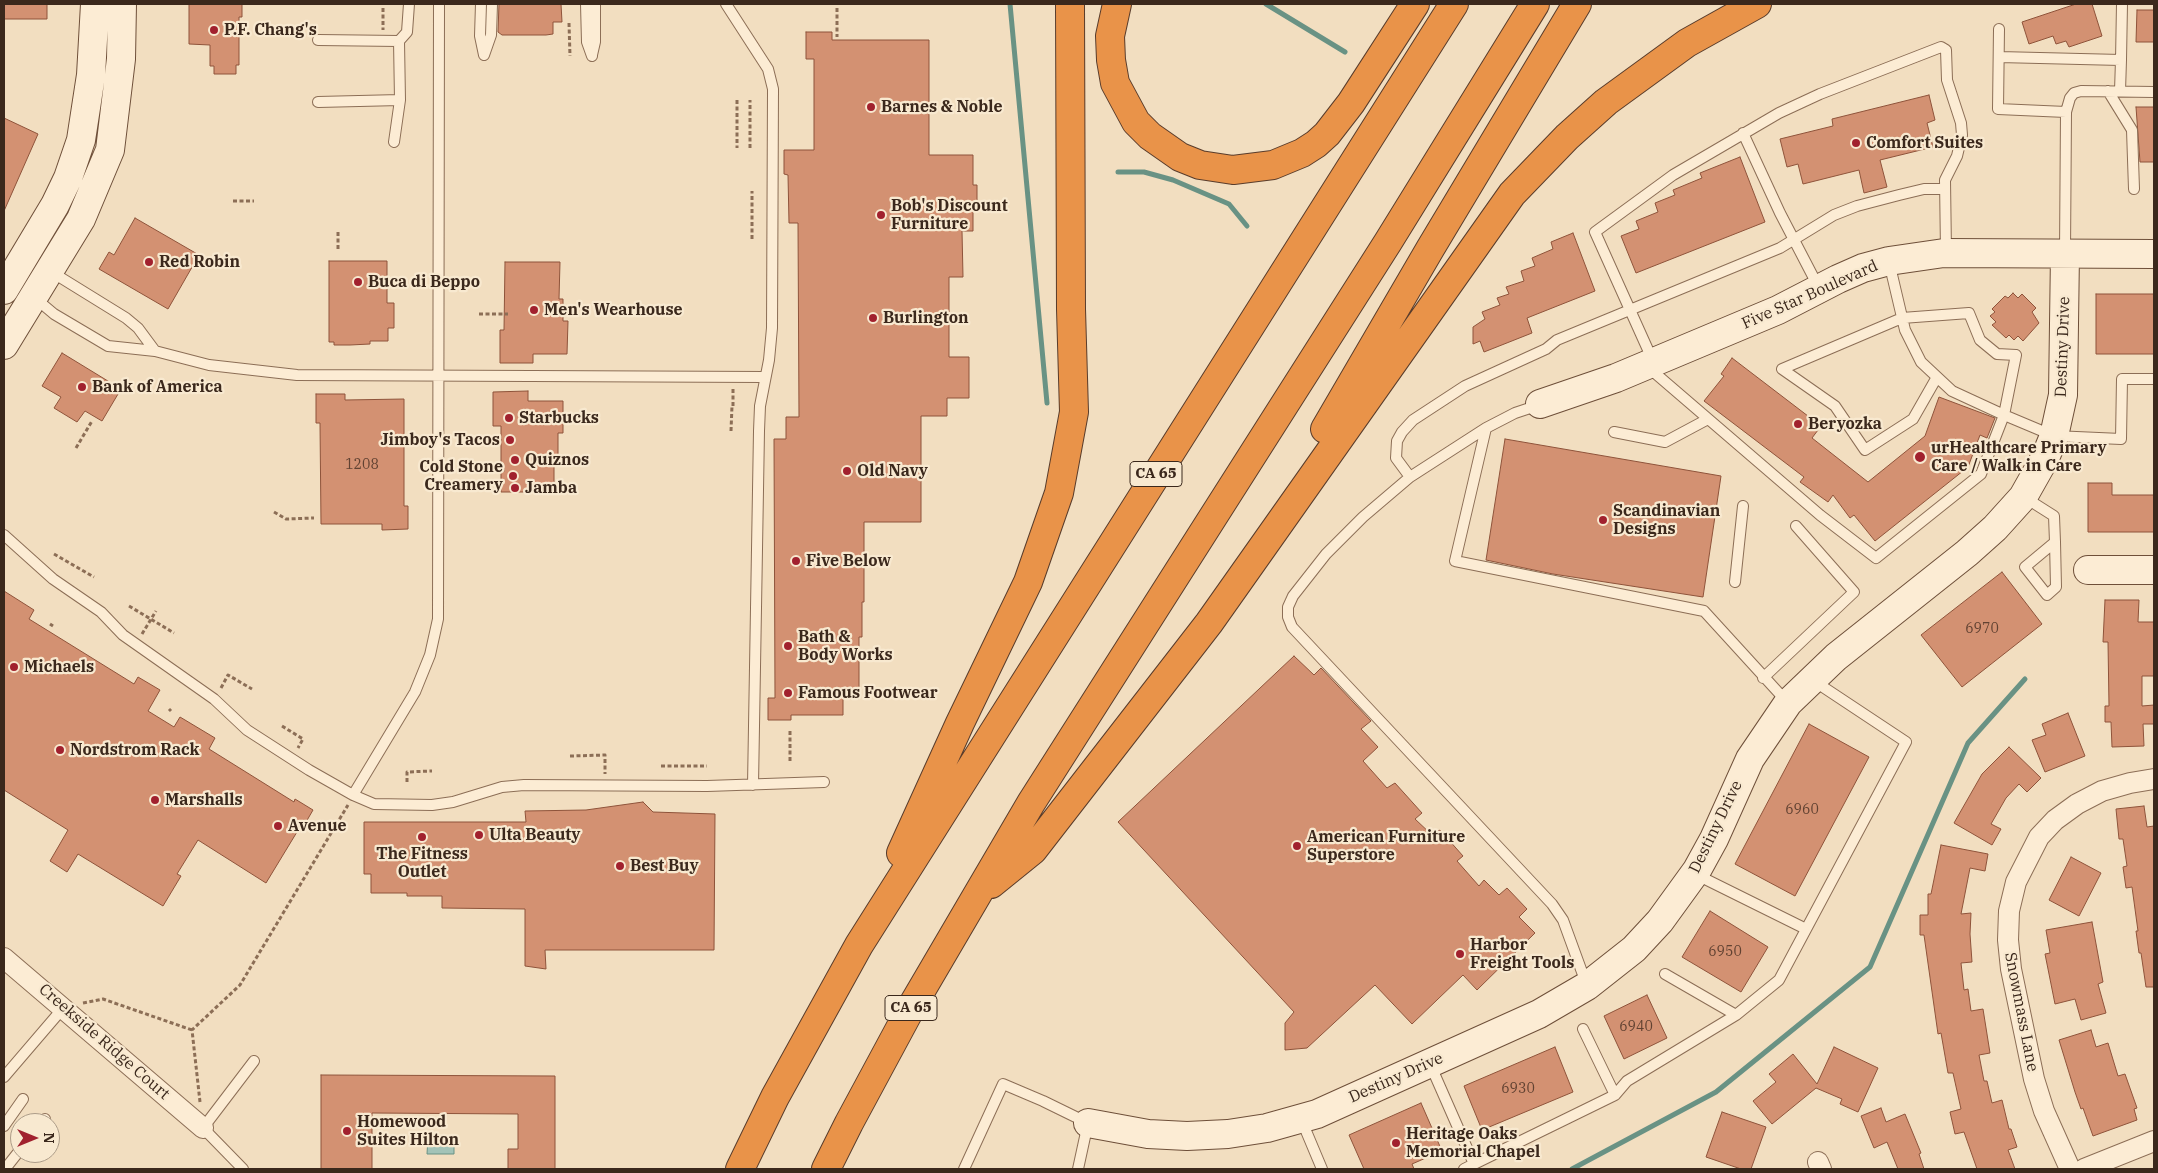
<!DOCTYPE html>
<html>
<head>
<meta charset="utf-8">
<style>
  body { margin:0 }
  #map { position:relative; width:2158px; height:1173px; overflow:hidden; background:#f2dec0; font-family:"IBM Plex Serif",serif }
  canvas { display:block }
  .frame { position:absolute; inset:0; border:5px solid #3b281c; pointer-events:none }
  .north { position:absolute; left:10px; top:1113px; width:50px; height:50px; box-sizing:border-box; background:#f8e9d0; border:1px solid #ac9c88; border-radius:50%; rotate:90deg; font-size:14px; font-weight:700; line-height:20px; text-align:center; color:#3b281c }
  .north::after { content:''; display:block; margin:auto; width:18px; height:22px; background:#a1212e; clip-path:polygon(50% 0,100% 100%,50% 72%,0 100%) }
</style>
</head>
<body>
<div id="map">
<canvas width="2158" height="1173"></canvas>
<div class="frame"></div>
<div class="north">N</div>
</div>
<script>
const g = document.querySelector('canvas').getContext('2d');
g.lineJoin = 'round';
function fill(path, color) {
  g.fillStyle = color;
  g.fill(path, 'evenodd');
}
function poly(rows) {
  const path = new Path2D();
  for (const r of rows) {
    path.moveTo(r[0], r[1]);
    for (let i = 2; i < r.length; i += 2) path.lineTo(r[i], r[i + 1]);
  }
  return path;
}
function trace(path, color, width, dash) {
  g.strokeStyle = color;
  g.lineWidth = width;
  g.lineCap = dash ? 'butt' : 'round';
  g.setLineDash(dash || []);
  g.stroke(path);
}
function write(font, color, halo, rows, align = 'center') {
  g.font = font + ' "IBM Plex Serif",serif';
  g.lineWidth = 4.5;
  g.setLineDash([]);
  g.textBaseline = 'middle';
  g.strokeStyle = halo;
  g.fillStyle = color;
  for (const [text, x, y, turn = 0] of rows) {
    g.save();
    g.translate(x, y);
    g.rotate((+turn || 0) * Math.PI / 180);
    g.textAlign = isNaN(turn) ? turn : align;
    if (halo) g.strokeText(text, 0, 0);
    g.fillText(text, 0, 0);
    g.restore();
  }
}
const water = poly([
  [428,1137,454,1137,454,1154,427,1154,428,1137]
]);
const stream = poly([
  [1010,4,1047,403],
  [1266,4,1345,52],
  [1118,172,1144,172,1173,180,1229,204,1247,226],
  [1572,1169,1716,1092,1870,967,1968,743,2025,679]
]);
const building = poly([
  [4,4,47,4,47,19,4,19,4,4],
  [189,4,242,4,242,17,239,17,239,65,236,65,236,74,214,74,214,66,210,66,210,45,189,44,189,4],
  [499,4,561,4,562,22,553,22,553,34,546,35,502,35,498,32,499,4],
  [2076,4,2092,4,2102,36,2069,47,2066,41,2056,44,2053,36,2029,44,2022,22,2076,4],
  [2137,10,2154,10,2154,42,2136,42,2137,10],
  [806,32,832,32,832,40,929,40,929,155,973,155,973,185,977,185,977,207,973,207,973,231,962,231,963,277,949,277,949,357,969,357,969,398,947,398,947,416,921,416,921,522,864,522,864,602,862,602,862,637,859,637,859,699,843,699,843,715,791,715,791,720,768,720,768,698,775,698,774,439,786,439,786,417,799,417,798,223,789,223,788,175,784,174,784,150,814,150,814,59,806,59,806,32],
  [1929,95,1935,120,1927,123,1933,147,1880,160,1887,187,1864,193,1859,170,1803,184,1798,164,1787,167,1780,139,1833,126,1832,119,1929,95],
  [2136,107,2154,107,2154,162,2140,162,2136,107],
  [4,118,38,134,4,211,4,118],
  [1740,157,1765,222,1636,273,1621,236,1639,229,1636,221,1658,212,1655,203,1675,195,1673,190,1702,178,1700,173,1740,157],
  [135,218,199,255,168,309,99,269,109,252,114,255,135,218],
  [1573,233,1595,291,1527,318,1532,333,1484,352,1480,341,1473,344,1473,327,1485,319,1482,312,1500,305,1497,298,1509,294,1506,287,1524,281,1521,271,1535,266,1532,258,1553,249,1551,242,1573,233],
  [329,261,387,261,387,303,394,303,394,328,388,328,388,341,370,341,370,344,350,345,334,345,334,342,329,342,329,261],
  [505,262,560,262,559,299,563,299,563,321,568,321,567,354,533,354,533,363,500,363,500,330,504,330,505,262],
  [2013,293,2018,298,2022,294,2036,308,2032,312,2039,323,2023,341,2018,336,2014,340,2009,335,2006,338,1992,325,1996,322,1990,316,1995,312,1992,309,2005,296,2008,298,2013,293],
  [2096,294,2154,294,2154,354,2096,354,2096,294],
  [62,353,121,389,102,421,85,411,77,422,54,408,61,397,42,386,62,353],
  [1732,358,1821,426,1812,438,1868,482,1925,436,1939,397,1995,418,1987,438,1980,435,1968,467,1875,541,1854,515,1850,518,1833,495,1828,502,1800,482,1804,477,1704,401,1724,376,1721,374,1732,358],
  [528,391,528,401,563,401,563,433,558,433,558,459,554,459,554,492,501,492,501,426,493,426,493,392,528,391],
  [316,394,345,394,345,400,404,399,404,506,408,506,408,529,382,530,382,524,321,524,320,423,316,423,316,394],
  [1505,439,1721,476,1703,597,1553,574,1486,560,1505,439],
  [2088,483,2112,483,2112,495,2154,495,2154,532,2088,532,2088,483],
  [2002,572,2042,624,1962,687,1921,635,2002,572],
  [4,591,34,610,29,619,134,684,138,677,160,690,148,711,174,727,180,717,215,738,209,749,294,802,295,799,313,810,302,829,300,827,266,883,198,840,177,874,181,876,163,906,78,854,67,872,50,861,68,830,4,790,4,591],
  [2105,600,2139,600,2138,622,2154,622,2154,676,2142,676,2142,706,2154,705,2154,724,2143,724,2144,746,2112,747,2111,722,2105,722,2105,706,2109,706,2108,642,2103,642,2105,600],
  [1294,656,1314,675,1321,668,1371,721,1361,729,1378,747,1363,761,1387,788,1395,783,1422,813,1415,819,1432,835,1440,830,1463,856,1457,861,1479,886,1484,880,1499,895,1507,888,1527,909,1519,917,1535,933,1477,990,1463,975,1412,1024,1375,985,1307,1048,1285,1050,1285,1023,1294,1012,1118,822,1294,656],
  [2068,713,2085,756,2045,772,2032,740,2046,735,2042,724,2068,713],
  [1809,724,1869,757,1795,896,1735,864,1809,724],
  [2009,747,2041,778,2027,792,2019,784,2006,798,1991,824,2001,829,1992,845,1954,823,1982,774,2009,747],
  [643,802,653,812,715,814,714,950,545,950,546,969,525,966,525,909,442,908,442,896,407,896,407,893,371,893,371,874,364,874,364,822,526,822,525,811,586,810,643,802],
  [2144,806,2147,827,2154,826,2154,987,2146,987,2141,953,2139,953,2136,931,2138,931,2132,887,2126,888,2123,867,2127,866,2123,839,2119,839,2116,809,2144,806],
  [1941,845,1988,854,1985,871,1970,868,1961,914,1971,913,1970,934,1972,962,1961,963,1964,990,1968,989,1971,1011,1983,1009,1990,1053,1979,1055,1984,1081,1987,1081,1992,1103,2002,1100,2009,1129,2011,1129,2017,1147,2008,1150,2015,1169,1977,1169,1964,1132,1955,1134,1950,1112,1961,1109,1953,1073,1948,1073,1941,1033,1938,1034,1924,935,1920,935,1920,915,1928,915,1928,894,1931,894,1941,845],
  [2071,857,2101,873,2079,916,2049,900,2071,857],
  [1710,911,1768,947,1741,992,1682,957,1710,911],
  [2092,922,2103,982,2098,984,2106,1013,2081,1020,2075,999,2055,1004,2045,954,2050,953,2046,930,2092,922],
  [1647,995,1667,1038,1624,1059,1604,1016,1647,995],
  [2091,1030,2096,1047,2108,1043,2118,1076,2125,1074,2137,1108,2134,1109,2137,1120,2093,1136,2083,1108,2081,1109,2075,1092,2059,1040,2091,1030],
  [1555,1047,1573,1092,1482,1130,1464,1086,1555,1047],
  [1834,1047,1878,1068,1858,1112,1840,1104,1842,1099,1816,1088,1772,1124,1753,1101,1776,1082,1769,1074,1793,1054,1817,1084,1834,1047],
  [321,1075,555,1076,555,1169,508,1169,508,1149,518,1149,518,1114,372,1113,372,1169,321,1169,321,1075],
  [1421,1103,1442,1151,1412,1164,1414,1169,1364,1169,1349,1135,1421,1103],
  [1881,1108,1886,1122,1905,1114,1921,1153,1919,1154,1924,1169,1898,1169,1887,1142,1874,1148,1861,1116,1881,1108],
  [1722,1112,1766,1127,1751,1169,1741,1169,1706,1157,1722,1112]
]);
const path = poly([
  [383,8,383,30],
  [837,8,837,37],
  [569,23,570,56],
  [737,100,737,148],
  [750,148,750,100],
  [233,201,254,201],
  [338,232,338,251],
  [752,239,752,191],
  [479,314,508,314],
  [733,389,733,406],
  [731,431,732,406],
  [76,448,92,421],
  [481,470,505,470],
  [274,512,286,519,314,518],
  [54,554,94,577],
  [129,606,174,633],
  [50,624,53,626],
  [142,634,156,611],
  [221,688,228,675,252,689],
  [169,709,171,711],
  [282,726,303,739,298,748],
  [790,731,790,761],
  [570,756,605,755,605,774],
  [661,766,707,766],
  [407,782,407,772,432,771],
  [83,1003,103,999,192,1030],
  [200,1102,192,1030,240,985,348,805]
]);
const lane = poly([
  [481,4,480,36,484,55],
  [586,4,587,42,592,56],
  [726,4,768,69,773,89,772,328,769,360,760,406,759,431,753,785],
  [1999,29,1998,109,2066,112],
  [318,40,399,41,400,100,394,142],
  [399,41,407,32,409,4],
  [484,55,491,35,492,4],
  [592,55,595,42,595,4],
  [1999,57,2121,60,2120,91],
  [2121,60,2122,4],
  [2108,91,2132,130,2134,189],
  [318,102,400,100],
  [1743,133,1780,213,1819,288],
  [2065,252,2066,112,2070,98,2074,93,2081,91,2154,92],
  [1889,262,1905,330,1921,362,1952,391,2004,415,2054,436,2121,439,2122,379,2154,379],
  [50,271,126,318,138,328,155,351],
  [35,298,54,314,108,346,155,351,209,365,297,375,764,377],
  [1653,361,1595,232,1673,175,1779,113,1820,94,1941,47,1946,50,1947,80,1961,123,1962,135,1957,156,1945,180,1946,252],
  [1649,368,1820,515,1876,558,1981,474,2004,415,2016,355,1997,354,1980,340,1969,313,1902,318,1782,369,1835,406,1865,450,1913,419,1937,377],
  [1539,405,1515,413,1486,428,1410,477,1363,517,1326,554,1293,596,1288,607,1288,617,1292,627,1552,904,1563,920,1586,983],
  [1486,428,1455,561,1704,611,1788,703],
  [1614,432,1665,442,1708,419],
  [1410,477,1396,458,1397,441,1402,432,1413,420,1465,386,1546,349,1557,340,1780,248,1834,215,1857,206,1899,195,1924,189,1943,189],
  [2024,497,2054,516,2055,542,2056,587,2047,595,2025,567,2055,542],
  [4,535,53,579,101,612,123,635,214,699,247,730,309,770,353,795,374,804,432,805,453,802,502,787,524,785,707,786,824,782],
  [1735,582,1743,506],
  [1763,678,1854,592,1796,526],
  [353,795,415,692,430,655,438,619,439,4],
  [1695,874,1806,929],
  [1736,1015,1779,980,1906,742,1814,681],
  [1430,1064,1474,1164,1464,1169],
  [4,1077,64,1007],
  [1615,1095,1627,1081,1736,1015,1665,974],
  [1301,1119,1322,1169],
  [41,1123,45,1119],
  [4,1126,23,1099],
  [1474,1164,1615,1095,1583,1029],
  [5,1169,20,1150],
  [243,1169,203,1128,254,1061],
  [964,1169,1003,1084,1043,1101,1088,1123,1078,1169]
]);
const street = poly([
  [4,958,203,1128],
  [1818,1162,1821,1169],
  [2070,1169,2044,1111,2034,1079,2011,969,2008,940,2009,911,2016,882,2039,837,2055,820,2077,804,2102,791,2130,783,2154,779],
  [2084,1169,2154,1141]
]);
const secondary = poly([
  [4,290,55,205,68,178,81,140,91,75,95,4],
  [4,345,81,219,110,150,121,59,122,4],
  [1540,404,1616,378,1778,310,1838,279,1863,268,1889,261,1944,253,2154,254],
  [2088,570,2154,570],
  [1088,1123,1148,1134,1187,1136,1228,1134,1267,1128,1317,1114,1539,1014,1587,986,1634,949,1660,921,1697,870,1714,839,1750,759,1788,703,1836,657,1967,553,1995,528,2023,497,2045,458,2054,436,2063,395,2065,253]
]);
const highway = poly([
  [1117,4,1110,36,1111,60,1115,83,1136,122,1150,136,1180,157,1200,165,1233,170,1273,165,1302,153,1316,144,1327,134,1351,103,1415,4],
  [1325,429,1430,249,1577,4],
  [901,853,960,723,1028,582,1059,493,1074,412,1071,309,1070,4],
  [991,884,1033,850,1209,623,1512,194,1567,137,1606,102,1687,43,1757,4],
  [740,1169,775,1097,859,945,1454,4],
  [826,1169,849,1123,912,1006,1031,803,1388,242,1535,4]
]);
const markers = [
  [214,30,5,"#a1212e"],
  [871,107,5,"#a1212e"],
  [1856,143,5,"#a1212e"],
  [881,215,5,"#a1212e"],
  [149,262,5,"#a1212e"],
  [358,282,5,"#a1212e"],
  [534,310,5,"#a1212e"],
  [873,318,5,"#a1212e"],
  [82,387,5,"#a1212e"],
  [509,418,5,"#a1212e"],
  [1798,424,5,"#a1212e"],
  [510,440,5,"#a1212e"],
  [1920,457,6,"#a1212e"],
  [515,460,5,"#a1212e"],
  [847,471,5,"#a1212e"],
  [513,476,5,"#a1212e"],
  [515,488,5,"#a1212e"],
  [1603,520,5,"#a1212e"],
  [796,561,5,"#a1212e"],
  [788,646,5,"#a1212e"],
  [14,667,5,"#a1212e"],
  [788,693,5,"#a1212e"],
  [60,750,5,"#a1212e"],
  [155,800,5,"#a1212e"],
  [278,826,5,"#a1212e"],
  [479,835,5,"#a1212e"],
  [422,837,5,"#a1212e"],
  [1297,846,5,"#a1212e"],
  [620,866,5,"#a1212e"],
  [1460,954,5,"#a1212e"],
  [347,1131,5,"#a1212e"],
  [1396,1143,5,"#a1212e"]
];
const numberNames = [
  ["1208",362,465],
  ["6970",1982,629],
  ["6960",1802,810],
  ["6950",1725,952],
  ["6940",1636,1027],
  ["6930",1518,1089]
];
const shields = [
  [1156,474,52],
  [911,1008,52]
];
const shieldNames = [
  ["CA 65",1156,474],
  ["CA 65",911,1008]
];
const poiNames = [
  ["P.F. Chang's",224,30],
  ["Barnes & Noble",881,107],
  ["Comfort Suites",1866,143],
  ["Bob's Discount",891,206],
  ["Furniture",891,224],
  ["Red Robin",159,262],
  ["Buca di Beppo",368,282],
  ["Men's Wearhouse",544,310],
  ["Burlington",883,318],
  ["Bank of America",92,387],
  ["Starbucks",519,418],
  ["Beryozka",1808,424],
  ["Jimboy's Tacos",500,440,"right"],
  ["urHealthcare Primary",1931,448],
  ["Care / Walk in Care",1931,466],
  ["Quiznos",525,460],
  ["Cold Stone",503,467,"right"],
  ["Creamery",503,485,"right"],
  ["Old Navy",857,471],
  ["Jamba",525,488],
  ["Scandinavian",1613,511],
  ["Designs",1613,529],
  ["Five Below",806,561],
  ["Bath &",798,637],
  ["Body Works",798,655],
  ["Michaels",24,667],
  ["Famous Footwear",798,693],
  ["Nordstrom Rack",70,750],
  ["Marshalls",165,800],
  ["Avenue",288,826],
  ["Ulta Beauty",489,835],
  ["American Furniture",1307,837],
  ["Superstore",1307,855],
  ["The Fitness",422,854,"center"],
  ["Outlet",422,872,"center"],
  ["Best Buy",630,866],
  ["Harbor",1470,945],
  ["Freight Tools",1470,963],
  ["Homewood",357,1122],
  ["Suites Hilton",357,1140],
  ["Heritage Oaks",1406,1134],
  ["Memorial Chapel",1406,1152]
];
const streetNames = [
  ["Five Star Boulevard",1810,295,-24],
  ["Destiny Drive",2063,347,-88],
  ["Destiny Drive",1716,827,-64],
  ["Snowmass Lane",2021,1012,79],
  ["Creekside Ridge Court",104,1042,41],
  ["Destiny Drive",1396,1078,-24]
];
fill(water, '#a3c3b7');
trace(water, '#699284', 1);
trace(stream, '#699284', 5);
fill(building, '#d39172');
trace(building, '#8e533a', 1);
trace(lane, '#8c6e56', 12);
trace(street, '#8c6e56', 22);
trace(secondary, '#6e4f39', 30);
trace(highway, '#593c2b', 30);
trace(path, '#8c6e56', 3, [4, 2.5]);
trace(lane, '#fcecd4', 10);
trace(street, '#fcecd4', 20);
trace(secondary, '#fcecd4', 28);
trace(highway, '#e99349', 28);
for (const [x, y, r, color] of markers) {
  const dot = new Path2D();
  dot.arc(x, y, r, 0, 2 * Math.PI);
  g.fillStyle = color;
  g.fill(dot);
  trace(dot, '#f8e9d0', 2);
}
write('14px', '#614232', null, numberNames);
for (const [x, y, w] of shields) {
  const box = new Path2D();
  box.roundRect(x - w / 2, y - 12.5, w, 25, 4);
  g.fillStyle = '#f8e9d0';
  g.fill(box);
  trace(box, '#3b281c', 1);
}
write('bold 15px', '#3b281c', null, shieldNames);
write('bold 16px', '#3b281c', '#f8e9d0', poiNames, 'left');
write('16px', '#3b281c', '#f8e9d0', streetNames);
</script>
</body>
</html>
